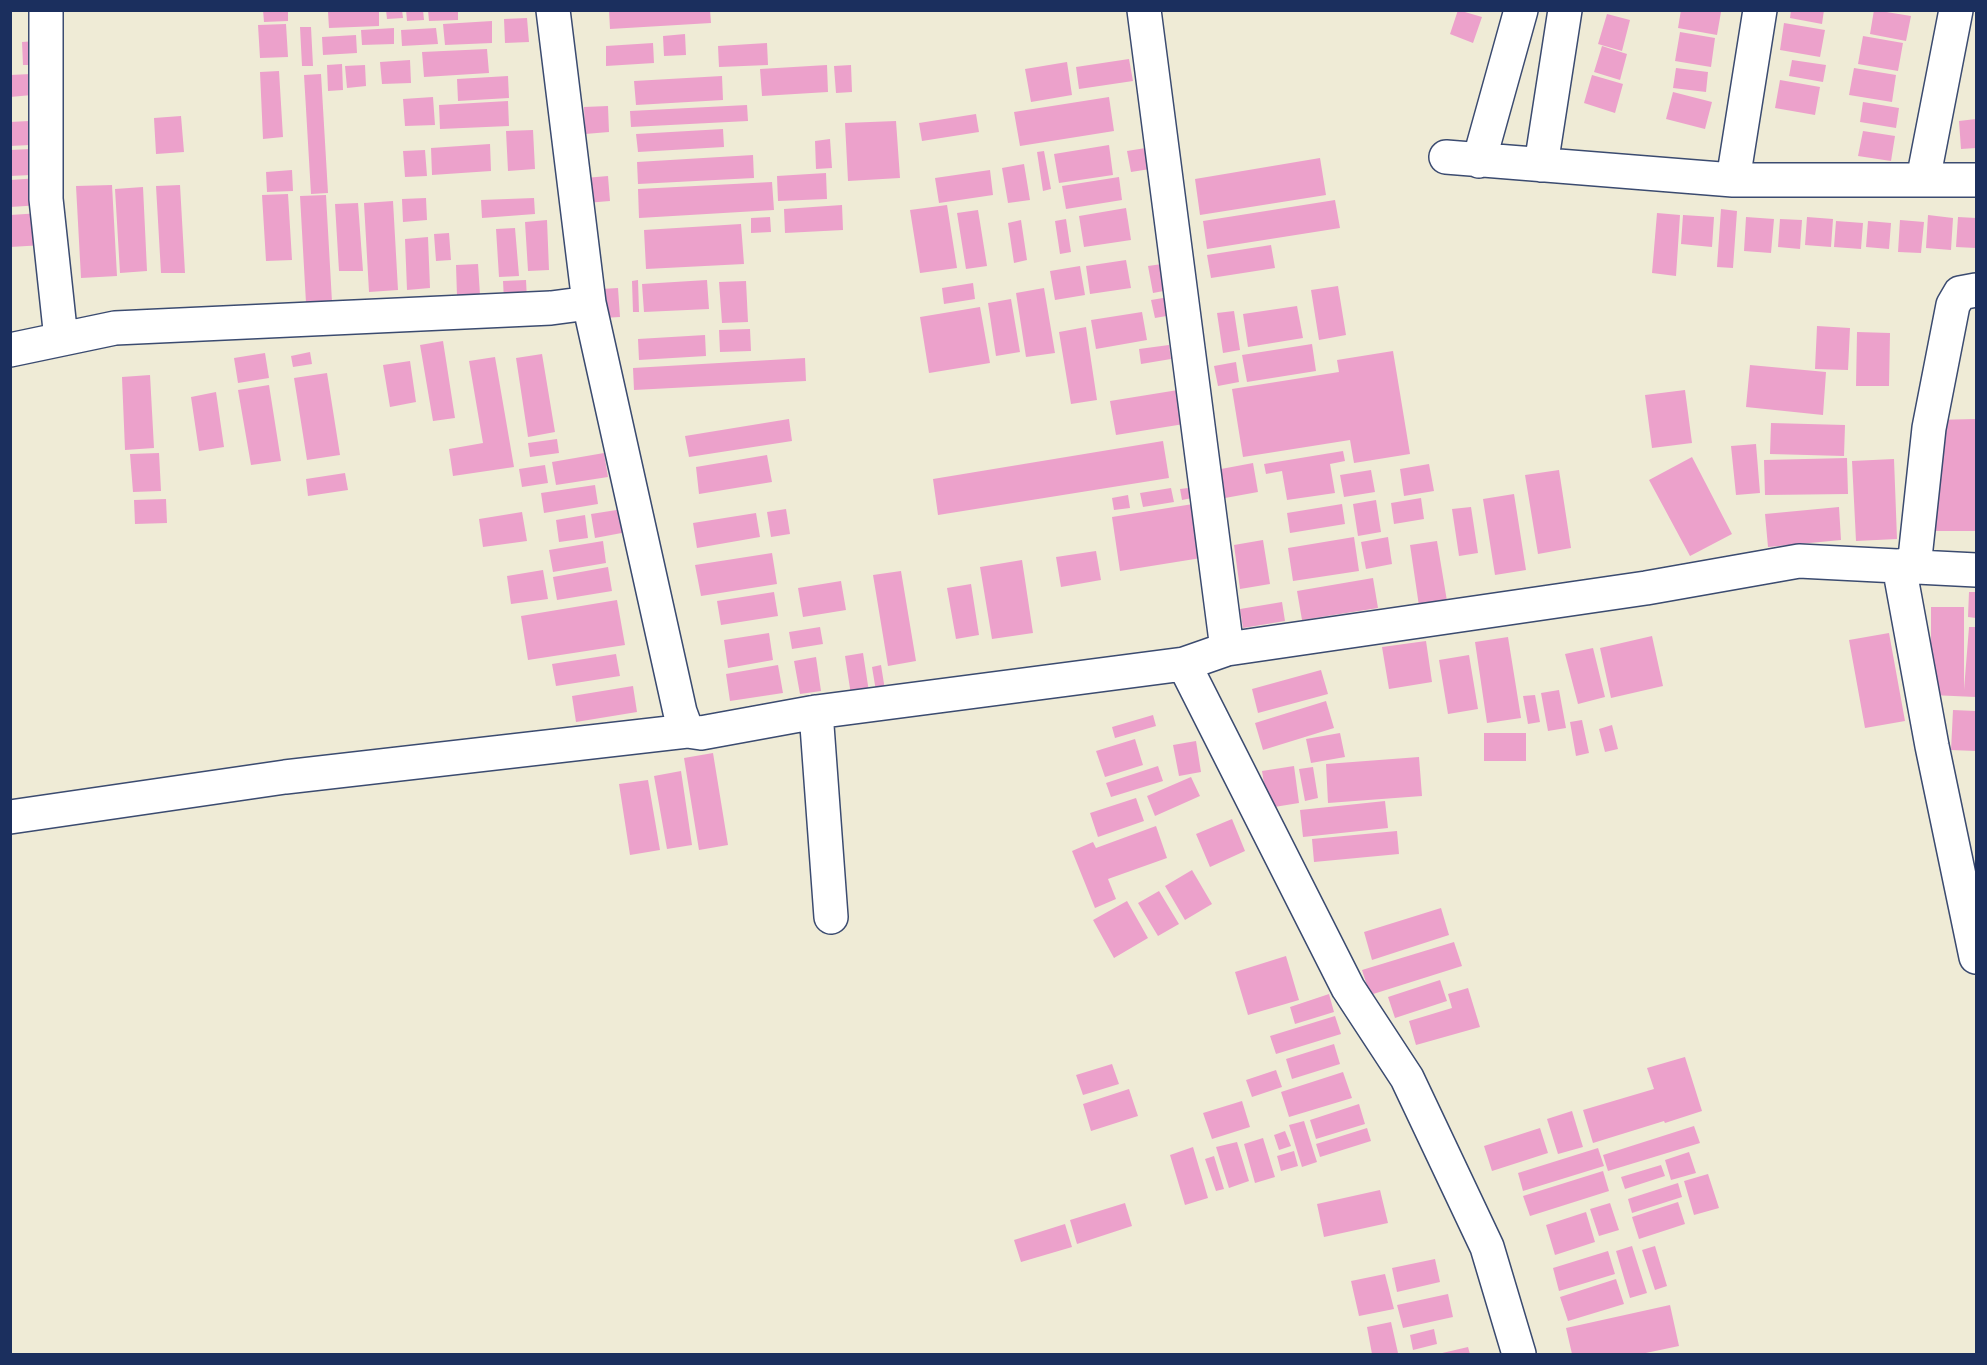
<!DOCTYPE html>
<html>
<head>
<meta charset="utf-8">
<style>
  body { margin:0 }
  #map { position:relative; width:1987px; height:1365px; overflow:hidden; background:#efebd6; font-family:"Gentium Book Plus",serif }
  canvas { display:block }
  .frame { position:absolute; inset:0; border:12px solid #1b2f5e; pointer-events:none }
</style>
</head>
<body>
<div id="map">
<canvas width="1987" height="1365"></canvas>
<div class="frame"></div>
</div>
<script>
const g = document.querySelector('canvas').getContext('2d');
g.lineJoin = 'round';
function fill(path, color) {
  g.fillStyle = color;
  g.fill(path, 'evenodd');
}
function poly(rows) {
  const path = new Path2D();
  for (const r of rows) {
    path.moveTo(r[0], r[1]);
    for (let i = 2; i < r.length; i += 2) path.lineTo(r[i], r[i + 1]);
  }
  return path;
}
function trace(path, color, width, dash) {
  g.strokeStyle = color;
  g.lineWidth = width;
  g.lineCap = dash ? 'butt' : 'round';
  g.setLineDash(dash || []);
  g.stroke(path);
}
const building = poly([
  [263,10,288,10,288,21,264,22],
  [379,10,379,26,329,28,328,12],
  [386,10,402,10,403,18,387,19],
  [406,10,423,10,424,20,407,21],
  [428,10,458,10,458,20,429,21],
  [609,10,710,10,711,23,610,29],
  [1458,10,1482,17,1473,43,1450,34],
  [1681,10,1721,12,1717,35,1678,28],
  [1791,10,1824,10,1822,24,1790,18],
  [1874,10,1911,16,1906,41,1870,34],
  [1607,14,1630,20,1622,51,1598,44],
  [527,18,529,42,505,43,504,19],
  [492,21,492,43,445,45,443,24],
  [1784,23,1825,30,1820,57,1780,50],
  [286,24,288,57,260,58,258,25],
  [300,27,311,27,313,66,302,66],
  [394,28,394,44,362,45,361,30],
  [436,28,438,44,402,46,401,30],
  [1680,32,1715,38,1711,67,1675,61],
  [685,34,686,55,664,56,663,36],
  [356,35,357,53,323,55,322,37],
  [1863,36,1903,43,1898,71,1858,64],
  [36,41,37,65,23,65,22,42],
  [653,43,654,63,606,66,606,46],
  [767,43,768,65,719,67,718,46],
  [1602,46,1627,54,1620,80,1594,72],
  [487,49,489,73,424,77,422,52],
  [1129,59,1133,81,1079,89,1076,67],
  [410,60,411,83,382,84,380,62],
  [1792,60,1826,65,1823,82,1789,76],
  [1067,62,1072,95,1031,102,1025,69],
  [342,64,343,90,328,91,327,65],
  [365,65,366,86,347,88,345,66],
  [827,65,828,92,762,96,760,69],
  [851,65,852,92,836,93,834,66],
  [1676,68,1708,72,1706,92,1673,88],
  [1854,68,1896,75,1892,102,1849,95],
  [279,71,283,137,263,139,260,72],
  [31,74,32,95,10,97,10,75],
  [321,74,328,193,311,194,304,75],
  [1592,75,1623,84,1615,113,1584,103],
  [508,76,509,98,458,101,457,79],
  [722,76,723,100,636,105,634,81],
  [1780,80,1820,87,1815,115,1775,108],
  [1673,92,1712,102,1705,129,1666,119],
  [433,97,435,125,405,126,403,99],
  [1109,97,1114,131,1020,146,1014,112],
  [508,101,509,126,440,129,439,105],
  [1863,102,1899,108,1896,128,1860,122],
  [747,105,748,121,631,127,630,111],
  [608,106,609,132,585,134,584,107],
  [976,114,979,132,922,141,919,123],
  [181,116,184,152,156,154,154,118],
  [1976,119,1976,148,1961,149,1959,121],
  [29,121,30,145,10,146,10,122],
  [896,121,900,178,848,181,845,123],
  [723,129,724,147,638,152,636,134],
  [533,130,535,169,508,171,506,131],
  [1863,131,1895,136,1891,161,1858,156],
  [830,139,832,168,816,169,815,141],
  [490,144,491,171,432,175,431,148],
  [1109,145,1113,175,1059,183,1054,154],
  [1152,147,1156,168,1131,172,1127,151],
  [30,149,31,175,10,176,10,150],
  [425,150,427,176,405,177,403,151],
  [1044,151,1051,189,1043,191,1037,152],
  [753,155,754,178,638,184,637,162],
  [1320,158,1326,195,1200,215,1195,179],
  [1024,164,1030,200,1008,203,1002,168],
  [292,170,293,191,267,192,266,172],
  [990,170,993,195,939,203,935,178],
  [826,173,827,199,778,201,777,176],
  [608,176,610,201,586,203,585,178],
  [1119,177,1122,200,1066,209,1062,186],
  [39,178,41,205,10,207,10,180],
  [772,182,774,210,639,218,638,189],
  [112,185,117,276,81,278,76,186],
  [180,185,185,273,161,273,156,186],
  [143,187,147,271,120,273,115,189],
  [288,194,292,260,266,261,262,195],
  [326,195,332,302,306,303,300,196],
  [426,198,427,220,403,222,402,199],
  [534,198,535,214,482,218,481,200],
  [1335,200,1340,228,1207,249,1203,221],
  [393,201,398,290,369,292,364,203],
  [358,203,363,271,339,271,335,204],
  [842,205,843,230,785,233,784,209],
  [947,205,957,268,920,273,910,210],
  [1126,208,1131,240,1084,247,1079,216],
  [1721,209,1737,211,1733,268,1717,267],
  [978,210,987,266,966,269,957,213],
  [41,213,44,245,10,247,10,215],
  [1657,213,1680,215,1676,276,1652,273],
  [1683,215,1714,217,1712,247,1681,244],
  [1928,215,1953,218,1951,250,1926,248],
  [770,217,771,232,751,233,751,218],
  [1746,217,1774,219,1771,253,1744,251],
  [1807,217,1833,219,1831,247,1805,245],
  [1958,217,1976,218,1976,248,1956,247],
  [1066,219,1071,252,1060,254,1055,221],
  [1780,219,1802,220,1800,249,1778,247],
  [547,220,549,270,528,271,525,222],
  [1021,220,1027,260,1014,263,1008,223],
  [1900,220,1924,222,1921,253,1898,252],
  [1836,221,1863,223,1861,249,1834,247],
  [1868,221,1891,223,1889,249,1866,247],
  [741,224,744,264,646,269,644,230],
  [515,228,519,276,499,277,496,229],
  [449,233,451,260,436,261,434,234],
  [428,237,430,288,407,290,405,239],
  [1271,245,1275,268,1211,278,1207,255],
  [1126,260,1131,288,1090,294,1086,266],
  [1169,263,1174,289,1153,293,1148,266],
  [478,264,480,295,457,296,456,265],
  [1080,266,1085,295,1055,300,1050,271],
  [526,280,527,300,504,301,503,281],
  [638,280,639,312,633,312,632,281],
  [707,280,709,309,644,312,642,284],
  [746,281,748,322,722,323,719,282],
  [973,283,975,299,944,304,942,288],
  [1338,286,1346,335,1319,340,1311,290],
  [618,288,620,317,603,318,601,289],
  [1044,288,1055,353,1026,357,1016,293],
  [1175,296,1178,314,1155,318,1151,300],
  [1011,299,1020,352,996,356,988,303],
  [1297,306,1303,338,1248,347,1243,314],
  [980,307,990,363,929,373,920,317],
  [1234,311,1240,350,1223,353,1217,313],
  [1142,312,1147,340,1096,349,1091,320],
  [1817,326,1850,328,1848,370,1815,369],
  [1086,327,1097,400,1071,404,1059,332],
  [750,329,751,351,720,352,719,330],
  [1857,332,1890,333,1889,386,1856,386],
  [705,335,706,356,639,360,638,339],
  [443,341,455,418,433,421,420,345],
  [1312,344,1316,371,1247,382,1242,355],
  [1169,345,1171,359,1141,364,1139,349],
  [1393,351,1410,454,1354,463,1350,440,1243,457,1232,389,1339,372,1337,360],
  [310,352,312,364,293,367,291,356],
  [265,353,269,378,238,383,234,358],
  [542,354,555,432,528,437,516,358],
  [495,357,514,467,453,476,449,449,483,443,469,361],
  [805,358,806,381,634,390,633,368],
  [410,361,416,402,390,407,383,365],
  [1236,362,1239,382,1218,386,1214,366],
  [1750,365,1826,372,1823,415,1746,407],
  [327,373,340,455,307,460,294,378],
  [150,375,154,448,125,450,122,377],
  [269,385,281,461,251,465,238,390],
  [1178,390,1184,424,1116,435,1110,401],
  [1685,390,1692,443,1652,448,1645,395],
  [216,392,224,447,199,451,191,397],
  [789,419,792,441,689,457,685,436],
  [1976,419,1976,531,1934,531,1933,420],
  [1771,423,1845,425,1844,456,1770,454],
  [557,439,559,453,530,457,528,443],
  [1163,441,1169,478,938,515,933,479],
  [1756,444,1760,493,1736,495,1731,446],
  [1343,451,1345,461,1330,464,1335,493,1287,500,1282,471,1266,474,1264,464],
  [159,453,161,491,133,492,130,454],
  [604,453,608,477,556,485,552,462],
  [767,455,772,482,699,494,696,467],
  [1692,457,1732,534,1690,556,1649,480],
  [1847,458,1848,494,1765,495,1764,460],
  [1894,459,1897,539,1856,541,1852,461],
  [1253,463,1258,492,1225,498,1221,469],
  [1429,464,1434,491,1404,496,1400,469],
  [545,465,548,483,522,487,519,469],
  [1371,470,1375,492,1344,497,1340,475],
  [1559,470,1571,548,1538,554,1525,475],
  [345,473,348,490,308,496,306,479],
  [595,485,598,504,544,513,541,493],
  [1196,487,1197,497,1182,500,1180,489],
  [1171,488,1174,502,1143,507,1140,493],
  [1514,494,1526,570,1495,575,1483,499],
  [1128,495,1130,508,1114,510,1112,498],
  [1421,498,1424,519,1394,524,1391,503],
  [166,499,167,523,135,524,134,500],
  [1376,500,1381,532,1358,536,1353,504],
  [1193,504,1201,558,1120,571,1112,517],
  [1342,504,1345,524,1290,533,1287,513],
  [1471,507,1478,553,1459,556,1452,509],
  [1839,507,1841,540,1768,547,1765,514],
  [623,509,627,532,595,538,591,514],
  [786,509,790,534,771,537,767,512],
  [522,512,527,541,483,547,479,519],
  [756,513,760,537,697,548,693,523],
  [585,515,588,538,559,542,556,520],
  [1354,537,1359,571,1293,581,1288,548],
  [1388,537,1392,564,1366,569,1361,542],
  [1263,540,1270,584,1240,589,1234,545],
  [603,541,606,563,553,572,549,550],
  [1437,541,1447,601,1419,606,1410,545],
  [1096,551,1101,580,1061,587,1056,557],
  [772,553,777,584,701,596,695,565],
  [1022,560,1033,633,992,639,980,567],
  [608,567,612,591,557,600,553,577],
  [543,570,548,599,511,604,507,576],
  [901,571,916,661,888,666,873,575],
  [1373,578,1378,608,1302,620,1297,591],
  [841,581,846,610,803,617,798,588],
  [971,584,979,635,956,639,947,588],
  [774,592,778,616,721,625,717,601],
  [1969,592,1976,592,1976,618,1968,617],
  [617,600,625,645,528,660,521,616],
  [1282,602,1285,621,1243,628,1240,609],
  [1931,607,1964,607,1964,690,1969,627,1976,627,1976,697,1931,695],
  [820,627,823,644,792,649,789,632],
  [769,633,773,660,728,668,724,640],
  [1889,633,1905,721,1865,728,1849,640],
  [1652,636,1663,686,1611,698,1600,648],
  [1508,637,1521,718,1487,723,1475,642],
  [1426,641,1432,682,1389,689,1382,647],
  [1593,648,1605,697,1578,704,1565,654],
  [863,653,869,692,851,695,845,656],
  [616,654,620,676,556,686,552,664],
  [1469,655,1478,709,1448,714,1439,660],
  [816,657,821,691,800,694,794,661],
  [778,665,783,693,730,701,726,674],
  [881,665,885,690,876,691,872,667],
  [1321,670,1328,694,1258,713,1252,689],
  [633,686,637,712,576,722,572,696],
  [1559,690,1566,728,1548,731,1541,693],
  [1535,695,1540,722,1528,724,1523,696],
  [1326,701,1334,728,1263,750,1255,723],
  [1953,710,1976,711,1976,751,1951,750],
  [1153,715,1156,726,1115,738,1112,727],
  [1582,720,1589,753,1576,756,1570,722],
  [1612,725,1618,749,1605,752,1599,729],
  [1340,733,1345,757,1311,763,1306,739],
  [1484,733,1526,733,1526,761,1484,761],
  [1135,739,1143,765,1105,777,1096,751],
  [1196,741,1201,772,1179,776,1173,745],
  [713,753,728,845,699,850,684,758],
  [1419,757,1422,796,1328,803,1326,764],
  [1158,766,1163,781,1111,797,1106,783],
  [1294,766,1299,803,1268,808,1262,771],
  [1313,767,1318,798,1305,801,1299,769],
  [681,771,692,845,667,849,654,776],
  [1191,777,1200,796,1155,816,1147,796],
  [648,780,660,850,630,855,619,784],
  [1136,798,1144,821,1098,837,1090,813],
  [1385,801,1388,828,1303,837,1300,810],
  [1232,819,1245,851,1210,867,1196,834],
  [1156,826,1167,858,1108,879,1116,899,1095,908,1072,851,1093,842,1096,848],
  [1397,831,1399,854,1314,862,1312,839],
  [1192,870,1212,904,1185,920,1165,886],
  [1159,891,1179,924,1158,936,1138,903],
  [1127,901,1148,938,1114,958,1093,920],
  [1441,908,1449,935,1372,960,1364,932],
  [1454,942,1462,966,1370,995,1362,970],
  [1286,956,1299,1000,1248,1015,1235,972],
  [1440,980,1447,1001,1395,1018,1388,997],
  [1468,988,1480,1027,1416,1045,1409,1021,1452,1008,1448,994],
  [1329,994,1334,1012,1295,1024,1290,1007],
  [1335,1016,1341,1034,1276,1054,1270,1036],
  [1334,1044,1340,1064,1292,1079,1286,1059],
  [1685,1057,1702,1111,1665,1123,1664,1121,1593,1143,1583,1110,1654,1089,1647,1068],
  [1112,1064,1119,1084,1083,1095,1076,1075],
  [1276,1070,1282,1087,1252,1097,1246,1080],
  [1343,1072,1352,1098,1289,1117,1281,1092],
  [1129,1089,1138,1116,1091,1131,1083,1104],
  [1242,1101,1250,1127,1212,1139,1203,1113],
  [1359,1104,1365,1124,1316,1139,1310,1120],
  [1572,1111,1583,1147,1558,1154,1547,1119],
  [1304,1121,1317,1162,1302,1167,1289,1125],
  [1694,1126,1700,1143,1608,1171,1603,1155],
  [1367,1128,1371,1141,1320,1157,1316,1144],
  [1540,1128,1548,1153,1492,1171,1484,1146],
  [1285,1131,1291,1146,1279,1150,1274,1135],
  [1263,1138,1275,1177,1255,1183,1244,1144],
  [1237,1142,1249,1181,1229,1188,1216,1147],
  [1193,1147,1208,1198,1185,1205,1170,1155],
  [1598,1148,1604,1166,1523,1191,1518,1173],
  [1294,1151,1298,1166,1281,1171,1277,1156],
  [1689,1152,1696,1173,1671,1180,1665,1160],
  [1214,1156,1224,1189,1216,1191,1205,1159],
  [1661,1165,1665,1176,1625,1189,1621,1177],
  [1603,1171,1609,1191,1530,1216,1523,1196],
  [1708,1174,1719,1208,1694,1215,1684,1181],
  [1678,1183,1682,1197,1632,1213,1628,1199],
  [1380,1190,1388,1223,1324,1237,1317,1204],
  [1678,1202,1685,1224,1639,1239,1632,1217],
  [1125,1203,1132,1226,1077,1244,1070,1220],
  [1610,1203,1619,1230,1599,1236,1590,1209],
  [1586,1212,1595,1242,1555,1255,1546,1225],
  [1065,1224,1072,1247,1021,1262,1014,1240],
  [1632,1246,1647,1293,1630,1298,1616,1251],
  [1655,1246,1667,1286,1655,1290,1642,1250],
  [1608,1251,1615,1274,1559,1291,1553,1268],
  [1435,1259,1440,1282,1397,1292,1392,1268],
  [1385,1274,1394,1309,1359,1316,1351,1281],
  [1616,1279,1624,1304,1568,1321,1560,1297],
  [1448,1294,1453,1317,1403,1328,1397,1305],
  [1670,1305,1679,1346,1641,1354,1572,1354,1566,1328],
  [1391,1322,1398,1353,1372,1354,1367,1327],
  [1434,1329,1437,1344,1413,1350,1410,1335],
  [1468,1347,1470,1354,1438,1354]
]);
const minor = poly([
  [46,10,46,199,61,339],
  [553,10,589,303],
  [1144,10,1227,649],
  [1446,157,1733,180,1976,180],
  [1479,161,1521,10],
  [1541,165,1565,10],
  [1733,180,1760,10],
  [1923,180,1956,10],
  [10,350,115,328,551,308,589,303,680,712,687,731,701,733,816,712,1184,664,1348,988,1407,1078,1487,1247,1519,1354],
  [1899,566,1932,746,1976,957],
  [1914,567,1929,428,1953,305,1960,293,1976,290],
  [1184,664,1227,649,1646,588,1799,561,1976,570],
  [816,712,831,917],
  [10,817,285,777,687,731]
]);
fill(building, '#eca1cb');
trace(minor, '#3b4b70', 36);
trace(minor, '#fff', 33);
</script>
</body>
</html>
